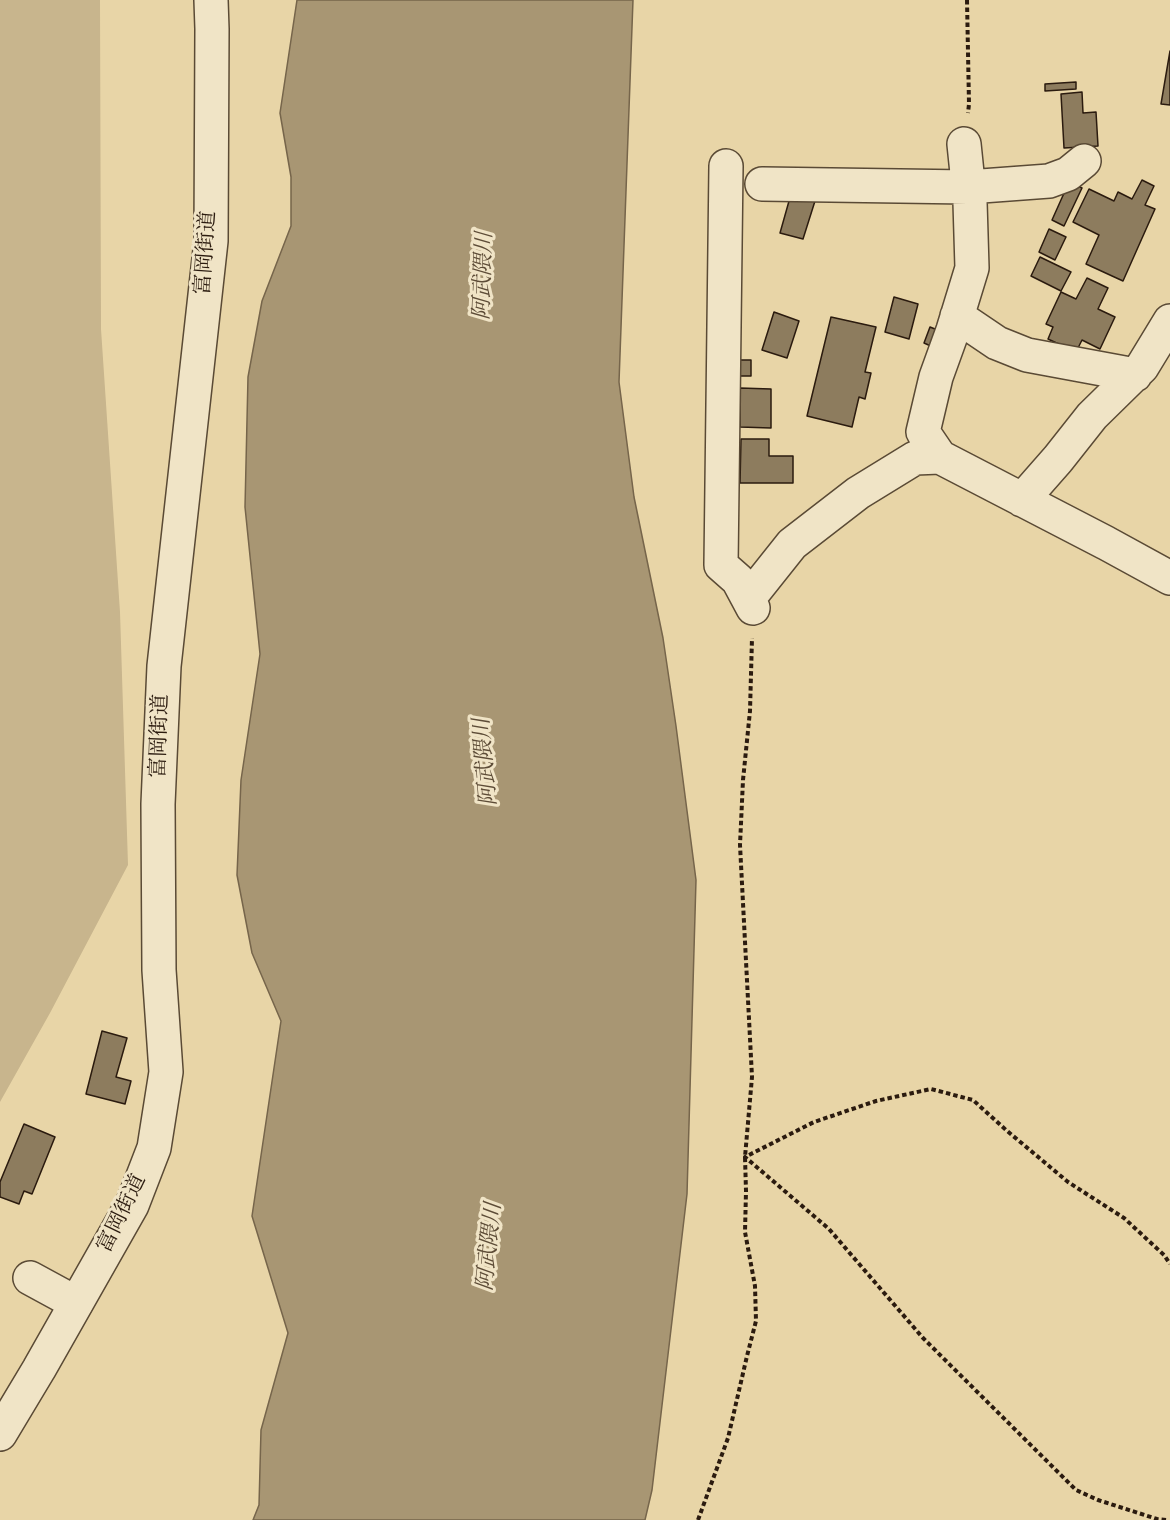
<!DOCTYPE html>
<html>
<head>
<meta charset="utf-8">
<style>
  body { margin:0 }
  canvas { display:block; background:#e8d5a7 }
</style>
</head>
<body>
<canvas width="1170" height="1520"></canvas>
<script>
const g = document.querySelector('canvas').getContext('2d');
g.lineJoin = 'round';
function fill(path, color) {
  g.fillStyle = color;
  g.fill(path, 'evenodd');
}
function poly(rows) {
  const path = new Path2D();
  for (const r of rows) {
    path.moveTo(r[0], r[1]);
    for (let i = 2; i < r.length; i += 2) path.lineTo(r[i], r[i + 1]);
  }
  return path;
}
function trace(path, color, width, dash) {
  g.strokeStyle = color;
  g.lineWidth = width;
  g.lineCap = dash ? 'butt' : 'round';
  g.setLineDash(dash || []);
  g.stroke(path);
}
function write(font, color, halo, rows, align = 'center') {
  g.font = font + ' "IM FELL DW Pica","Noto Serif JP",serif';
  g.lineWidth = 6;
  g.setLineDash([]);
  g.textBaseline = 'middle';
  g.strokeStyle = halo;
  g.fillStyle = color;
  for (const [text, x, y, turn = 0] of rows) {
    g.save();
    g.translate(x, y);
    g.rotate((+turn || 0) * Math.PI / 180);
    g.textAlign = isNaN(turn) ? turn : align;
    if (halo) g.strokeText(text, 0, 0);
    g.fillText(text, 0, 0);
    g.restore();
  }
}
const green = poly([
  [0,0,100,0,101,329,120,612,128,865,50,1013,0,1102]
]);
const water = poly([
  [297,0,633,0,619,382,634,497,663,638,676,726,696,880,687,1194,652,1490,645,1520,253,1520,259,1505,261,1430,288,1333,252,1216,281,1021,252,953,237,875,241,780,260,654,245,507,248,377,262,301,291,226,291,177,280,113,297,0]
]);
const building = poly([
  [1170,51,1170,105,1161,104,1170,51],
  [1076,82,1076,89,1045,91,1045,84,1076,82],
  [1082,92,1083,113,1096,112,1098,146,1064,148,1061,94,1082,92],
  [1142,180,1154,186,1145,205,1155,209,1123,281,1086,264,1099,235,1073,222,1089,189,1114,201,1118,192,1132,199,1142,180],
  [1069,182,1082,188,1064,226,1052,220,1069,182],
  [791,194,815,201,803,239,780,233,791,194],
  [1049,229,1066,237,1055,260,1039,252,1049,229],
  [1040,257,1071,272,1061,291,1031,276,1040,257],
  [1087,278,1108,288,1098,309,1115,317,1100,349,1082,340,1076,352,1048,339,1053,327,1046,324,1061,292,1076,299,1087,278],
  [894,297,918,304,909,339,885,332,894,297],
  [774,312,799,321,787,358,762,350,774,312],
  [831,317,876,327,865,372,871,373,865,399,859,397,852,427,807,416,831,317],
  [930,327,940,331,933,347,924,343,930,327],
  [740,360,751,360,751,376,740,376,740,360],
  [740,388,771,389,771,428,740,427,740,388],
  [741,439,769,439,769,456,793,456,793,483,740,483,741,439],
  [102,1031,127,1038,116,1077,131,1081,125,1104,86,1094,102,1031],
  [24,1124,55,1137,32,1194,24,1191,19,1204,0,1197,0,1182,24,1124]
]);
const path = poly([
  [967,0,969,104,968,113],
  [698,1520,728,1438,747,1356,756,1321,755,1286,745,1232,746,1191,745,1157,752,1077,740,845,743,780,750,711,752,638],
  [1166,1520,1157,1519,1098,1500,1076,1490,923,1338,829,1229,745,1157,814,1122,876,1101,931,1089,973,1100,1006,1130,1068,1182,1124,1218,1164,1255,1170,1264]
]);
const minor = poly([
  [726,166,721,565,738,580,753,608],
  [762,184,968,187,1049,181,1068,174,1084,161],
  [957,316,997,343,1027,355,1135,375],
  [940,457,923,432,936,377,953,330,972,268,970,202,964,144],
  [1022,500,1058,459,1092,416,1142,367,1170,321],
  [749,598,792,544,858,493,915,458,940,457,1106,543,1170,578],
  [30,1278,76,1303]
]);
const tertiary = poly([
  [0,1434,39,1369,132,1205,154,1148,166,1072,159,970,158,804,164,666,211,241,212,29,211,0]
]);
const streetNames = [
  ["富岡街道",207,253,-86],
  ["富岡街道",161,736,-88],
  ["富岡街道",123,1214,-64]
];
const waterNames = [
  ["阿武隈川",485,276,-88],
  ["阿武隈川",487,762,-95],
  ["阿武隈川",491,1247,-84]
];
fill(green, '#c8b58d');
fill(water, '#a89673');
trace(water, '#76654b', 1.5);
fill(building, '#8d7c5e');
trace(building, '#2b1b0f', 1.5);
trace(minor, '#5a4a35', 36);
trace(tertiary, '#5a4a35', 36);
trace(path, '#2b1b0f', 4, [4.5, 3]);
trace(minor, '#f0e4c6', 33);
trace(tertiary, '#f0e4c6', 33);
write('21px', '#2b1b0f', '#f0e4c6', streetNames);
write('italic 22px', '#5d4c37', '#f0e4c6', waterNames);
</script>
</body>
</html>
